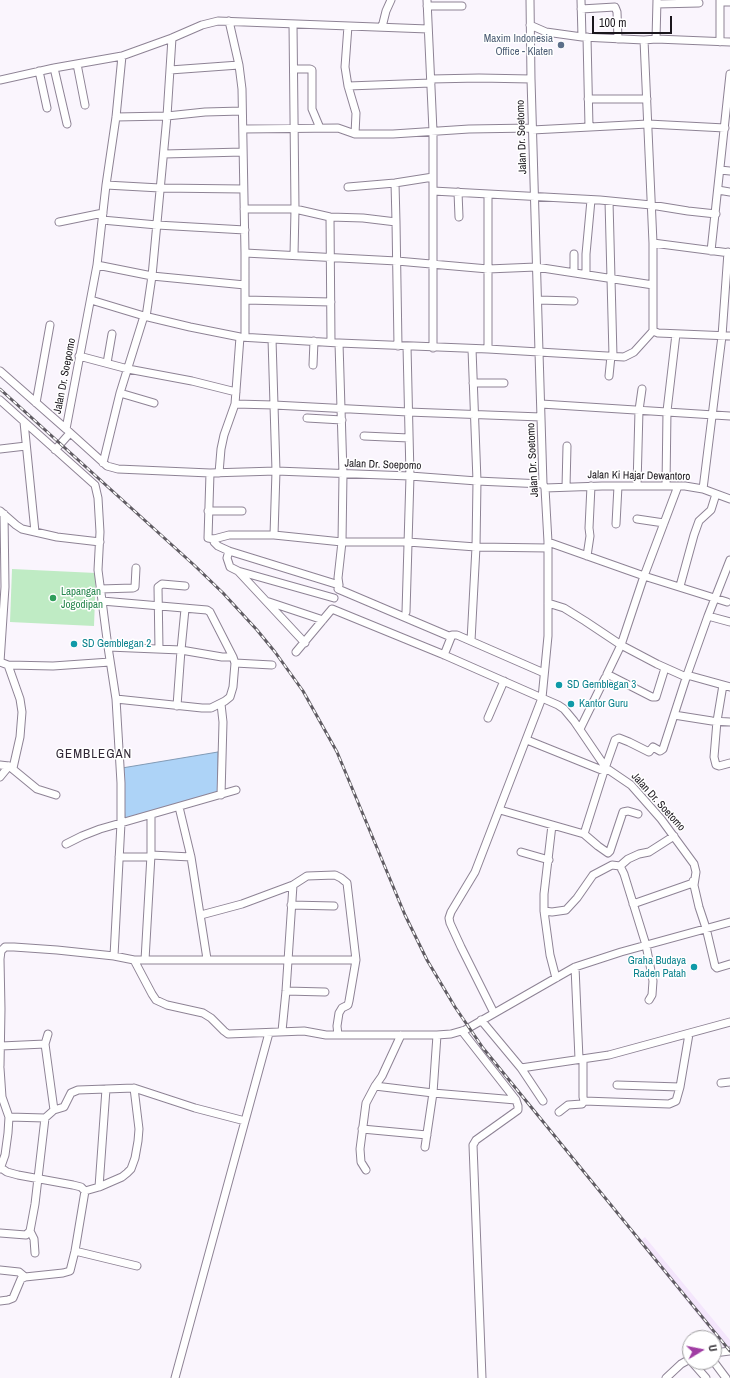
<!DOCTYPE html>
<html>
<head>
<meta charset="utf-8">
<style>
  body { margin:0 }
  #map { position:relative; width:730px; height:1378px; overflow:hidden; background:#faf5fd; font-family:"Archivo Narrow",sans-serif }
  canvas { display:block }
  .north { position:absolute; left:682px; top:1330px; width:40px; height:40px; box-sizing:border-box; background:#fff; border:1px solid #a3a2a4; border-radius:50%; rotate:80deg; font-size:11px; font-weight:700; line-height:16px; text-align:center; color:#1a161c }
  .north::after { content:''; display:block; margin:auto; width:14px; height:18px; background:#a03da3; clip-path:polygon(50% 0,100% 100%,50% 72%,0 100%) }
  .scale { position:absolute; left:592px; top:16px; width:80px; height:18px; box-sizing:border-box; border:2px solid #1a161c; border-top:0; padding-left:5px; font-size:12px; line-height:14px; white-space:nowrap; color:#1a161c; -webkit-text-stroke:3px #fff; paint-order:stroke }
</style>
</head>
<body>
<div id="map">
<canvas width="730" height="1378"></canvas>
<div class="north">U</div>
<div class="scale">100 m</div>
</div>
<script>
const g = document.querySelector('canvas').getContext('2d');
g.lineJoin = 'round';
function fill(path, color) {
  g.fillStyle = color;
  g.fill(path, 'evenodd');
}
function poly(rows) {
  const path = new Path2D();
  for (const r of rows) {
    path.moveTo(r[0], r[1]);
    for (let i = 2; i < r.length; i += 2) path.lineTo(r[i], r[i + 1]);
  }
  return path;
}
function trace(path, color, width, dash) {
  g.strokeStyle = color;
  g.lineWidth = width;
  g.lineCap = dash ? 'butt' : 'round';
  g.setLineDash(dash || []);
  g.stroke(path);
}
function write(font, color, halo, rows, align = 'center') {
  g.font = font + ' "Archivo Narrow",sans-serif';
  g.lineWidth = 3;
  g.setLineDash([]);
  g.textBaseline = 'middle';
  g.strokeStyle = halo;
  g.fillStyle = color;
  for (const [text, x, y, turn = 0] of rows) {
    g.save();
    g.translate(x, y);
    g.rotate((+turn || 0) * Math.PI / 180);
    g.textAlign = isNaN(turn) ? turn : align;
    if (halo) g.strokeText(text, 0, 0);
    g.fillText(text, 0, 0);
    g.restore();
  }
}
const built = poly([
  [645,1237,730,1340,730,1349,726,1350,639,1242]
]);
const green = poly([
  [12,569,96,573,94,626,10,622]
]);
const water = poly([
  [218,752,218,795,125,820,122,768,218,752]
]);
const minor = poly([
  [427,0,433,131,433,348],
  [530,0,531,79,539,352,543,484,545,488,548,542,548,636,542,698,558,705,564,709,574,721,606,768,631,785,661,819,694,864,696,872,694,885],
  [581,0,582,37],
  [720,2,730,2],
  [657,4,699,3],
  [427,6,462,6],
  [581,9,615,7,617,12,618,39],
  [229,21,239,65,242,89,245,253,245,337],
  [293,24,295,209,294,255],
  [530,25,546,32,582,37,644,40,656,39,730,42],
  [348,26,345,67,348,86,356,113,355,134],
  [382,27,386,11,391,0],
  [587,37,589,127],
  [656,39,657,0],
  [644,40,653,243,653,331,658,333,730,336],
  [720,42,720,0],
  [122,56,172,38,202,25,218,21,428,29],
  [77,64,85,105],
  [54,68,67,124],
  [294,69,310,69,312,70,312,109,320,128],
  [170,70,239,65],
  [39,71,47,108],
  [431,79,479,78,531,79],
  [0,80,54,68,122,56,116,117,106,185,97,265,66,429,107,466,118,469,210,473,276,471,410,476,477,481,543,484],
  [348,86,431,83],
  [588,99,647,99],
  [116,117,167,116,205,112,242,111],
  [243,129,338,128,355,134,393,134,469,129,532,128],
  [532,130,648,124,725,128],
  [164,154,243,152],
  [720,170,730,171],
  [395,183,396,222],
  [106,185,160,188,243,189],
  [348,187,395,183,433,177],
  [718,190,730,192],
  [433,191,600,200,651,205,688,211,716,214],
  [458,192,459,217],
  [609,201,613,356],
  [244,209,295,209,330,217,363,218,396,222,398,346],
  [330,217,331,342],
  [102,220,157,225,245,230],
  [59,222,103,213],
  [653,243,730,253],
  [711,251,730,74],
  [245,253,397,261,488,269,536,267,653,285],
  [574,254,574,272],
  [97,265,152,276,245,285],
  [586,274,586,254,591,200],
  [91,300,144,316,190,327,240,337,339,343,488,349,624,357,634,352,653,331],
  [245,300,331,302],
  [538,300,574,301],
  [146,317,152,276,167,116,172,38],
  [272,339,276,471,274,535],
  [488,349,488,194],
  [79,356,128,369,192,381,236,392],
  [107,363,112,334],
  [313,365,314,341],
  [0,371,66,429],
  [609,376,611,356],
  [473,383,504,383],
  [120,393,154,403],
  [0,400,95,485,98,498,100,532,98,570,108,647,181,650,222,657,233,657,235,663,272,665],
  [36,403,50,325],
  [235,404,274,405,408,412,541,417],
  [541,404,730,416],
  [307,418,342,420],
  [24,422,35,532],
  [364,436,409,438],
  [0,449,26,446],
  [55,450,70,433],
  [103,463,120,393,144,316],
  [210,473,208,538,214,539,214,542,218,546,229,551,339,585,338,589,451,637],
  [219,473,221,449,224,435,235,404,240,337],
  [637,486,639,410,642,389],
  [666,486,667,411,676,334],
  [566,487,567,446],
  [545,488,602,486,685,486,703,489,730,499],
  [703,489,722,336,728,252],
  [0,511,16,525,22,529,57,537,100,542],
  [208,511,242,511],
  [637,519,664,523],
  [616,524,618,486],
  [214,539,229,535,274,535,342,542,408,542,476,547,548,548],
  [548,542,644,576,727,602],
  [229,551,227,558,230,567,238,571,305,643],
  [587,556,590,536,589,528,591,486],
  [238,571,334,598],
  [339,585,338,578,342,542,343,474,339,343],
  [680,586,694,535,699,521,711,510,716,494],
  [100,589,133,588,135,587,136,568],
  [102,601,207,610,210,612,233,657],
  [266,601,323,620],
  [548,603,564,608,585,621,621,645,657,664,686,677],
  [406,612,410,476,407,346],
  [708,616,730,622],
  [471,641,476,547,477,481,472,349],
  [108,647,116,699,121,783,121,823,114,956],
  [159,649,158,587,162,584,185,586],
  [296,652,332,609,442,654,542,698,475,872,451,912,449,918,450,923,461,947,494,1013],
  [444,655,452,635,457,635,544,673],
  [0,662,5,587,4,514],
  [0,662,8,665,53,666,110,662],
  [8,665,20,699,22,712,20,737,13,768],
  [665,668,656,697,652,697,607,674,621,645,644,576,678,486],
  [687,675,730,687],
  [723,685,717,721,714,757,716,765,719,766,730,763],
  [116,699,202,708,211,708,225,701,230,697,233,687,235,663],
  [177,706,181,650,185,609],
  [674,715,712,721,730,722],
  [488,718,504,681],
  [580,729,605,678],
  [527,740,604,771],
  [0,765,9,766,37,789,56,795],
  [0,777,9,766],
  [221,795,223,722,221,704],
  [179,807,191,857,207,959],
  [500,810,584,834,598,846,608,853,610,851,623,812,628,811,638,814],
  [552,825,544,894,544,911,550,955,556,978],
  [584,834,604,771,615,740,619,738,629,742,649,752,653,747,660,751,663,749,687,675,708,616,730,560],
  [66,844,82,836,100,829,236,790],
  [521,852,549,860],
  [151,855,191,857],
  [119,857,151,857],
  [620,866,628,859,639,854,649,852,674,836],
  [693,881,699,907,706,928,715,966,717,968,730,964],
  [633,904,693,883],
  [291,905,334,906],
  [544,911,552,912,566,910,577,898,593,875,612,865,620,866,624,874,646,945,653,981,652,995,649,1000],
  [201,915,242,904,293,885],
  [134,960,356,960],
  [145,960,151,855,151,815],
  [575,967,579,1059],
  [286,991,325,992],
  [481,1020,521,1068,543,1101],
  [282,1031,286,991,293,885,307,876,335,875,341,878,347,883,356,960,349,1001,348,1005,342,1008,339,1013,337,1026,338,1035],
  [462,1031,516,1100,518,1106,518,1110,476,1140,473,1145,482,1378],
  [45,1044,48,1034],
  [1,1046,45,1044,54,1110],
  [583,1059,583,1097,584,1101,669,1104,676,1101,680,1087,689,1034],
  [0,1066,1,1009,0,959,1,951,5,947,14,947,57,950,114,956,134,960,152,994,156,1000,167,1005,203,1013,211,1018,224,1031,228,1034,304,1031,326,1035,437,1035,451,1034,465,1030,575,967,621,952,730,922],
  [0,1068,2,1097,9,1117,8,1133,5,1155,0,1169],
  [521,1068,609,1055,730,1022],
  [721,1083,730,1082],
  [617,1085,680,1087],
  [375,1086,433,1093,516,1100],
  [559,1112,568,1105,582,1104,584,1101],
  [9,1117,45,1118,54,1110,64,1107,71,1093,78,1090,134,1088,195,1108,245,1121,269,1033],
  [362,1129,427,1135],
  [425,1147,433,1093,437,1035],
  [366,1170,361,1162,360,1149,366,1103,375,1086,382,1076,401,1035],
  [99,1187,106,1089],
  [85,1191,99,1187,122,1177,127,1173,131,1169,135,1158,138,1141,139,1129,134,1088],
  [30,1231,34,1239,35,1253],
  [0,1233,26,1235,30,1231,35,1204,45,1118],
  [75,1251,137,1266],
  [0,1270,19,1272,25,1277],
  [0,1301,8,1300,13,1298,21,1279,25,1277,63,1273,70,1271,75,1251,85,1191,81,1187,73,1185,18,1175,7,1172,1,1168],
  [714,1353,730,1351],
  [692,1362,706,1378],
  [714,1362,726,1378],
  [175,1378,245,1121],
  [666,1378,681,1364,690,1359]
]);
const rail = poly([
  [0,389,194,565,223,593,257,630,275,652,303,691,337,752,405,915,427,960,455,1007,483,1048,730,1351]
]);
const markers = [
  [561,45,4,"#5c6f8a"],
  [53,598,4,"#2e9e5b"],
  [74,644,4,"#0f9aa8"],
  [559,685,4,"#0f9aa8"],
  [571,704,4,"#0f9aa8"],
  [694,967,4,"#0f9aa8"]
];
const serviceNames = [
  ["Maxim Indonesia",553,39],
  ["Office - Klaten",553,52]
];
const streetNames = [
  ["Jalan Dr. Soetomo",522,137,-92],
  ["Jalan Dr. Soepomo",65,376,-79],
  ["Jalan Dr. Soetomo",533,460,-93],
  ["Jalan Dr. Soepomo",383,465,2],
  ["Jalan Ki Hajar Dewantoro",639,476,1],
  ["Jalan Dr. Soetomo",658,802,48]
];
const leisureNames = [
  ["Lapangan",61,592],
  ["Jogodipan",61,605]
];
const cultureNames = [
  ["SD Gemblegan 2",82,644],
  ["SD Gemblegan 3",567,685],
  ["Kantor Guru",579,704],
  ["Graha Budaya",686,961,"right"],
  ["Raden Patah",686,974,"right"]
];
const quarterNames = [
  ["GEMBLEGAN",94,755]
];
fill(built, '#f4e6fc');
fill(green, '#bfebc4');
fill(water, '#add3f7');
trace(water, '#819ab5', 1);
trace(minor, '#8e8395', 9);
trace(minor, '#fff', 7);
trace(rail, '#605c63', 3);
trace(rail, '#fff', 1.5, [4.5]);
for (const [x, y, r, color] of markers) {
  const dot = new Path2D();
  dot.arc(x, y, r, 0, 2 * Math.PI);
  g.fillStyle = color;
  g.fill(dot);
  trace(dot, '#fff', 1.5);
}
write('11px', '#4e5e75', '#fff', serviceNames, 'right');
write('11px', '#1a161c', '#fff', streetNames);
write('11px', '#27864d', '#fff', leisureNames, 'left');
write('11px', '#0d838f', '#fff', cultureNames, 'left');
g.letterSpacing = '1px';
write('13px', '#312836', '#fff', quarterNames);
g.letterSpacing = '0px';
</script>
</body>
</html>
